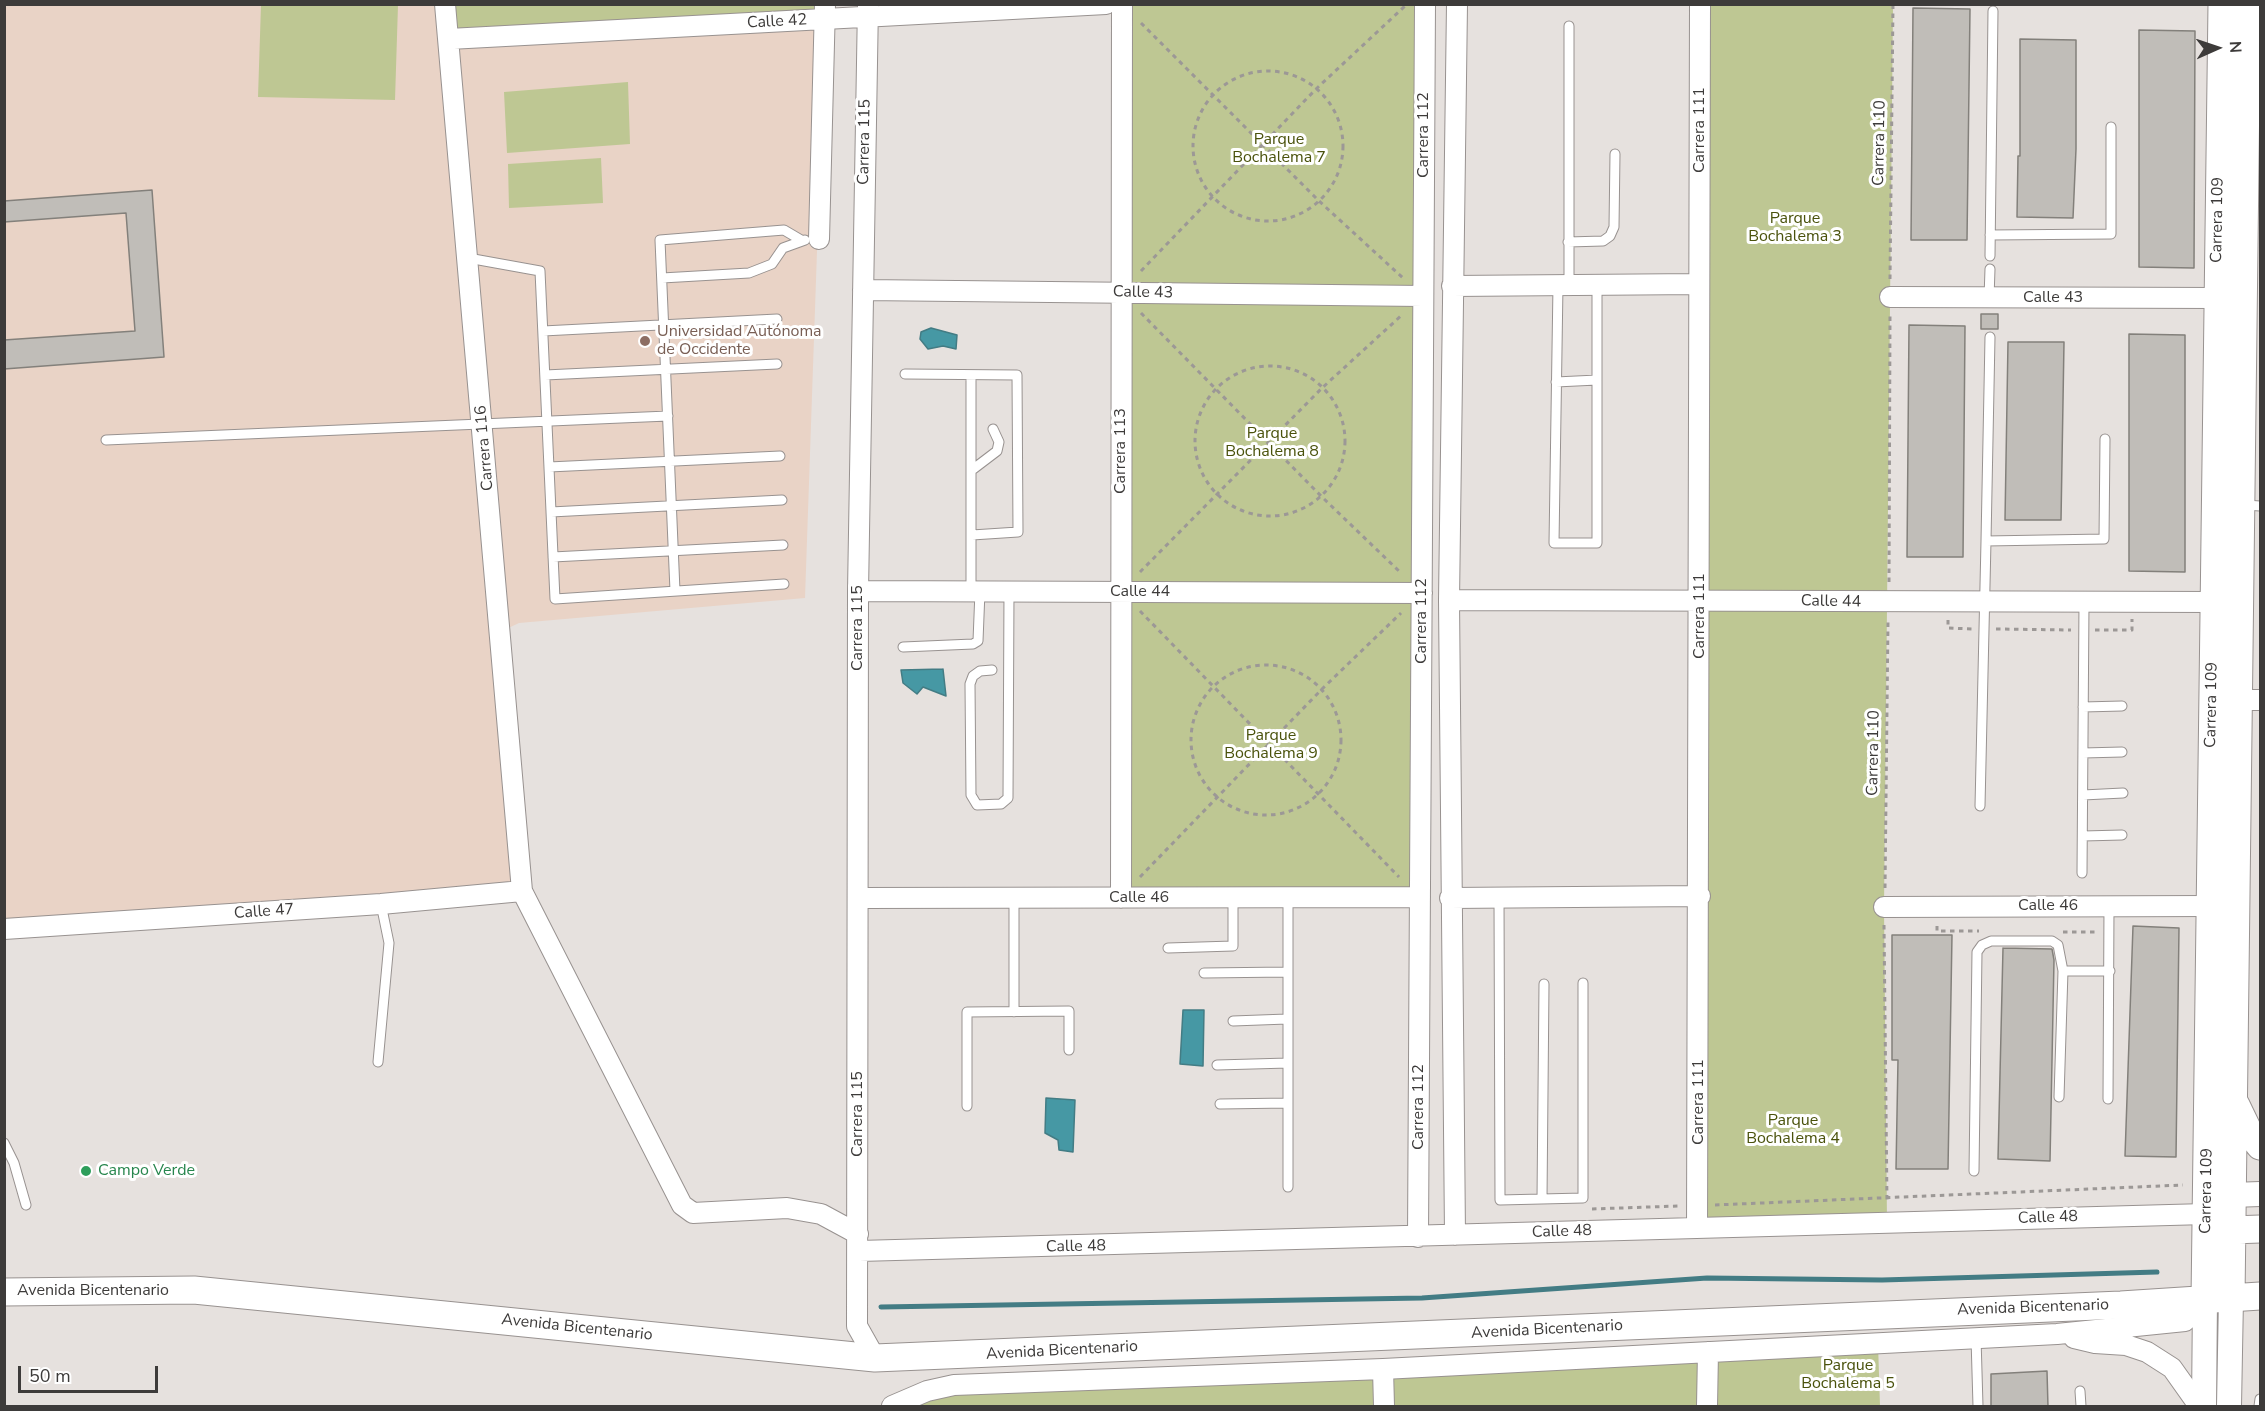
<!DOCTYPE html>
<html>
<head>
<meta charset="utf-8">
<style>
  body { margin:0 }
  #map { position:relative; width:2265px; height:1411px; overflow:hidden; background:#e6e1de; font-family:"Nunito Sans",sans-serif }
  canvas { display:block }
  .frame { position:absolute; inset:0; border:6px solid #3d3b3a; pointer-events:none }
  .north { position:absolute; left:2187px; top:18px; width:60px; height:60px; -webkit-text-stroke:4px #fff; paint-order:stroke; rotate:87deg; font-size:16px; font-weight:700; line-height:24px; text-align:center; color:#3d3b3a }
  .north::after { content:''; display:block; margin:auto; width:21px; height:27px; background:#3d3b3a; clip-path:polygon(50% 0,100% 100%,50% 72%,0 100%) }
  .scale { position:absolute; left:18px; top:1366px; width:140px; height:27px; box-sizing:border-box; border:3px solid #3d3b3a; border-top:0; padding-left:8px; font-size:18px; line-height:21px; white-space:nowrap; color:#3d3b3a; -webkit-text-stroke:4px #fff; paint-order:stroke }
</style>
</head>
<body>
<div id="map">
<canvas width="2265" height="1411"></canvas>
<div class="frame"></div>
<div class="north">N</div>
<div class="scale">50 m</div>
</div>
<script>
const g = document.querySelector('canvas').getContext('2d');
g.lineJoin = 'round';
function fill(path, color) {
  g.fillStyle = color;
  g.fill(path, 'evenodd');
}
function poly(rows) {
  const path = new Path2D();
  for (const r of rows) {
    if (r.length === 3) {
      path.moveTo(r[0] + r[2], r[1]);
      path.arc(r[0], r[1], r[2], 0, 2 * Math.PI);
      continue;
    }
    path.moveTo(r[0], r[1]);
    for (let i = 2; i < r.length; i += 2) path.lineTo(r[i], r[i + 1]);
  }
  return path;
}
function trace(path, color, width, dash) {
  g.strokeStyle = color;
  g.lineWidth = width;
  g.lineCap = dash ? 'butt' : 'round';
  g.setLineDash(dash || []);
  g.stroke(path);
}
function write(font, color, halo, rows, align = 'center') {
  g.font = font + ' "Nunito Sans",sans-serif';
  g.lineWidth = 6;
  g.setLineDash([]);
  g.textBaseline = 'middle';
  g.strokeStyle = halo;
  g.fillStyle = color;
  for (const [text, x, y, turn = 0] of rows) {
    g.save();
    g.translate(x, y);
    g.rotate((+turn || 0) * Math.PI / 180);
    g.textAlign = isNaN(turn) ? turn : align;
    if (halo) g.strokeText(text, 0, 0);
    g.fillText(text, 0, 0);
    g.restore();
  }
}
const education = poly([
  [5,5,445,5,825,20,805,598,519,623,502,631,522,891,5,929]
]);
const green = poly([
  [825,4,825,20,449,39,445,5],
  [261,5,398,5,395,100,258,97],
  [1122,5,1425,5,1420,897,1121,898],
  [1700,5,1893,5,1884,907,1887,1223,1697,1228],
  [628,82,630,144,507,153,504,92],
  [601,158,603,203,509,208,508,164],
  [1878,1343,1880,1406,892,1406,927,1391]
]);
const water = poly([
  [931,328,957,335,956,349,943,346,928,349,920,339,921,332,931,328],
  [943,669,946,696,923,687,917,694,903,683,901,670,943,669],
  [1183,1010,1204,1010,1203,1066,1180,1064,1183,1010],
  [1046,1098,1075,1100,1073,1152,1059,1150,1058,1140,1045,1133,1046,1098]
]);
const stream = poly([
  [881,1307,1422,1298,1707,1278,1882,1280,2157,1272]
]);
const building = poly([
  [1913,8,1970,9,1967,240,1911,240,1913,8],
  [2139,30,2195,31,2194,268,2139,267,2139,30],
  [2020,39,2076,40,2076,149,2073,218,2017,217,2018,156,2020,156,2020,39],
  [152,190,164,357,4,369,4,340,135,331,126,213,4,222,4,201,152,190],
  [1981,314,1998,314,1998,329,1981,329,1981,314],
  [1909,325,1965,326,1963,557,1907,557,1909,325],
  [2129,334,2185,335,2185,572,2129,571,2129,334],
  [2008,342,2064,342,2061,520,2005,520,2008,342],
  [2133,926,2179,928,2176,1157,2125,1156,2133,926],
  [1892,935,1952,935,1948,1169,1896,1169,1898,1060,1892,1060,1892,935],
  [2003,948,2052,949,2054,960,2050,1161,1998,1159,2003,948],
  [2047,1371,2048,1407,1991,1407,1991,1374,2047,1371]
]);
const path = poly([
  [1141,23,1319,201,1403,278],
  [1268,146,75],
  [1141,271,1316,89,1405,6],
  [1890,279,1893,4],
  [1141,313,1321,496,1401,573],
  [1270,441,75],
  [1140,572,1322,388,1403,314],
  [1889,582,1890,316],
  [1140,611,1399,877],
  [1948,620,1948,628,1972,629],
  [1996,629,2071,630],
  [2095,630,2132,630,2132,619],
  [1266,740,75],
  [1140,877,1322,689,1401,613],
  [1885,888,1888,619],
  [1884,925,1887,1203],
  [1937,926,1937,931,1979,931],
  [2063,932,2096,932],
  [1715,1205,2183,1185],
  [1592,1209,1678,1206]
]);
const service = poly([
  [1569,26,1569,285],
  [1990,235,2111,234,2111,127],
  [1568,242,1603,241,1610,236,1614,227,1615,154],
  [1990,256,1993,11],
  [468,258,540,271,555,599,784,584],
  [662,278,749,273,772,264,783,248,805,240],
  [1558,285,1554,543,1597,543,1597,285],
  [1989,298,1990,269],
  [543,331,777,319],
  [1990,337,1986,541,2104,539,2105,439],
  [905,374,1017,375,1018,532,972,535],
  [545,375,777,364],
  [971,375,971,591],
  [1556,382,1597,380],
  [106,440,668,416],
  [549,467,780,456],
  [972,470,997,451,999,442,993,429],
  [2245,505,2260,506],
  [551,512,782,500],
  [553,557,783,545],
  [675,591,660,240,784,230,801,240],
  [903,647,973,644,978,641,980,591],
  [992,670,980,671,973,676,970,684,971,795,977,805,1001,804,1008,798,1009,591],
  [2083,707,2122,706],
  [2083,753,2122,752],
  [2083,795,2123,793],
  [1980,806,1986,541],
  [2083,836,2122,835],
  [2082,873,2084,603],
  [1014,898,1014,1012],
  [1288,898,1288,1187],
  [1499,898,1500,1200,1583,1198,1583,983],
  [1168,948,1233,946,1233,898],
  [2063,971,2110,971],
  [1204,973,1287,972],
  [1233,1021,1287,1019],
  [378,1062,389,943,381,904],
  [1217,1065,1288,1063],
  [2108,1099,2109,906],
  [1220,1104,1288,1103],
  [967,1106,967,1012,1069,1011,1069,1050],
  [4,1143,14,1163,26,1205],
  [1974,1171,1977,952,1982,945,1991,941,2052,941,2058,945,2063,971,2059,1097],
  [1542,1199,1544,984],
  [1976,1338,1978,1406],
  [2080,1391,2081,1406],
  [2259,1406,2260,1399]
]);
const minor = poly([
  [445,4,522,891,682,1205,693,1213,787,1208,821,1214,858,1234],
  [868,4,858,591,857,1326,875,1358],
  [449,39,1106,4],
  [819,239,825,4],
  [1452,286,1699,284],
  [863,290,1423,296],
  [1890,297,2217,298],
  [858,591,1422,593],
  [1449,600,2214,602],
  [2227,700,2260,700],
  [859,898,1420,897],
  [1121,898,1122,4],
  [1450,898,1700,896],
  [1884,907,2211,906],
  [4,929,381,904,522,891],
  [1697,1228,1700,4],
  [1455,1235,1449,600,1457,4],
  [1418,1237,1425,4],
  [859,1251,2206,1214],
  [2074,1338,2095,1343,2126,1345,2147,1352,2172,1368,2199,1406],
  [1383,1369,1384,1406],
  [892,1406,927,1391,954,1385,1383,1369,2057,1334,2185,1321,2205,1299],
  [1707,1406,1708,1352]
]);
const tertiary = poly([
  [2218,1205,2232,1195,2260,1194],
  [2204,1406,2205,1299],
  [2229,1406,2231,1298]
]);
const secondary = poly([
  [2236,1105,2249,1132,2260,1146],
  [2217,1221,2232,1230,2260,1229],
  [4,1292,194,1290,875,1358,2121,1305,2260,1296],
  [2231,1298,2247,4],
  [2205,1299,2222,4]
]);
const markers = [
  [645,341,6,"#8d6e63"],
  [86,1171,6,"#2e9e5b"]
];
const streetNames = [
  ["Calle 42",777,22,-3],
  ["Carrera 111",1700,130,-90],
  ["Carrera 112",1424,135,-90],
  ["Carrera 115",865,142,-89],
  ["Carrera 110",1880,143,-89],
  ["Carrera 109",2218,220,-89],
  ["Calle 43",1143,293,1],
  ["Calle 43",2053,298],
  ["Carrera 116",485,448,-95],
  ["Carrera 113",1121,451,-90],
  ["Calle 44",1140,592],
  ["Calle 44",1831,602,1],
  ["Carrera 111",1700,616,-90],
  ["Carrera 112",1422,621,-90],
  ["Carrera 115",858,628,-90],
  ["Carrera 109",2212,705,-89],
  ["Carrera 110",1874,753,-89],
  ["Calle 46",1139,898],
  ["Calle 46",2048,906],
  ["Calle 47",264,912,-4],
  ["Carrera 111",1699,1102,-90],
  ["Carrera 112",1419,1107,-90],
  ["Carrera 115",858,1114,-90],
  ["Carrera 109",2207,1191,-89],
  ["Calle 48",2048,1218,-2],
  ["Calle 48",1562,1232,-2],
  ["Calle 48",1076,1247,-1],
  ["Avenida Bicentenario",93,1291],
  ["Avenida Bicentenario",2033,1308,-2],
  ["Avenida Bicentenario",577,1328,6],
  ["Avenida Bicentenario",1547,1330,-3],
  ["Avenida Bicentenario",1062,1351,-3]
];
const parkNames = [
  ["Parque",1279,140],
  ["Bochalema 7",1279,158],
  ["Parque",1795,219],
  ["Bochalema 3",1795,237],
  ["Parque",1272,434],
  ["Bochalema 8",1272,452],
  ["Parque",1271,736],
  ["Bochalema 9",1271,754],
  ["Parque",1793,1121],
  ["Bochalema 4",1793,1139],
  ["Parque",1848,1366],
  ["Bochalema 5",1848,1384]
];
const educationNames = [
  ["Universidad Autónoma",657,332],
  ["de Occidente",657,350]
];
const leisureNames = [
  ["Campo Verde",98,1171]
];
fill(education, '#e9d3c6');
fill(green, '#bec793');
fill(water, '#4698a4');
trace(water, '#437c84', 1.5);
trace(stream, '#437c84', 5);
fill(building, '#c0bdb8');
trace(building, '#83807b', 1.5);
trace(service, '#989290', 11);
trace(minor, '#989290', 22);
trace(tertiary, '#989290', 26);
trace(secondary, '#989290', 29);
trace(path, '#9c9896', 3, [4.5, 4.5]);
trace(service, '#fff', 9);
trace(minor, '#fff', 20);
trace(tertiary, '#fff', 24);
trace(secondary, '#fff', 27);
for (const [x, y, r, color] of markers) {
  const dot = new Path2D();
  dot.arc(x, y, r, 0, 2 * Math.PI);
  g.fillStyle = color;
  g.fill(dot);
  trace(dot, '#fff', 2);
}
write('16px', '#3d3b3a', '#fff', streetNames);
write('16px', '#4a520c', '#fff', parkNames);
write('16px', '#785e54', '#fff', educationNames, 'left');
write('16px', '#27864d', '#fff', leisureNames, 'left');
</script>
</body>
</html>
